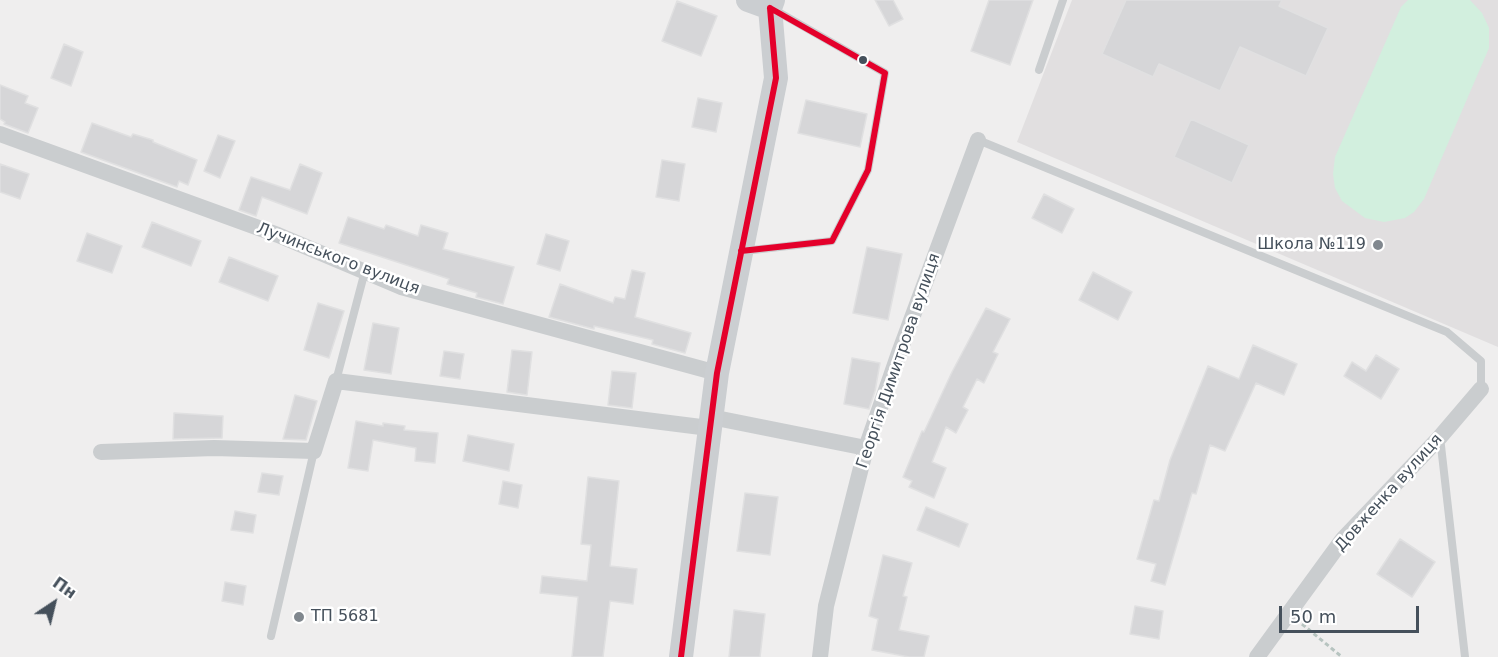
<!DOCTYPE html>
<html>
<head>
<meta charset="utf-8">
<style>
  body { margin:0 }
  #map { position:relative; width:1498px; height:657px; overflow:hidden; background:#efeeee; font-family:"DejaVu Sans",sans-serif }
  canvas { display:block }
  .north { position:absolute; left:24px; top:573px; width:60px; height:60px; -webkit-text-stroke:4px #fff; paint-order:stroke; rotate:35deg; font-size:16px; font-weight:700; line-height:24px; text-align:center; color:#45505b }
  .north::after { content:''; display:block; margin:auto; width:21px; height:27px; background:#45505b; clip-path:polygon(50% 0,100% 100%,50% 72%,0 100%) }
  .scale { position:absolute; left:1279px; top:606px; width:140px; height:27px; box-sizing:border-box; border:3px solid #45505b; border-top:0; padding-left:8px; font-size:18px; line-height:21px; white-space:nowrap; color:#45505b; -webkit-text-stroke:4px #fff; paint-order:stroke }
</style>
</head>
<body>
<div id="map">
<canvas width="1498" height="657"></canvas>
<div class="north">Пн</div>
<div class="scale">50 m</div>
</div>
<script>
const g = document.querySelector('canvas').getContext('2d');
g.lineJoin = 'round';
function fill(path, color) {
  g.fillStyle = color;
  g.fill(path, 'evenodd');
}
function poly(rows) {
  const path = new Path2D();
  for (const r of rows) {
    path.moveTo(r[0], r[1]);
    for (let i = 2; i < r.length; i += 2) path.lineTo(r[i], r[i + 1]);
  }
  return path;
}
function trace(path, color, width, dash) {
  g.strokeStyle = color;
  g.lineWidth = width;
  g.lineCap = dash ? 'butt' : 'round';
  g.setLineDash(dash || []);
  g.stroke(path);
}
function write(font, color, halo, rows, align = 'center') {
  g.font = font + ' "DejaVu Sans",sans-serif';
  g.lineWidth = 5;
  g.setLineDash([]);
  g.textBaseline = 'middle';
  g.strokeStyle = halo;
  g.fillStyle = color;
  for (const [text, x, y, turn = 0] of rows) {
    g.save();
    g.translate(x, y);
    g.rotate((+turn || 0) * Math.PI / 180);
    g.textAlign = isNaN(turn) ? turn : align;
    if (halo) g.strokeText(text, 0, 0);
    g.fillText(text, 0, 0);
    g.restore();
  }
}
const education = poly([
  [1072,0,1498,0,1498,347,1017,142]
]);
const green = poly([
  [1408,0,1470,0,1482,13,1489,28,1489,48,1424,199,1414,212,1405,218,1384,222,1365,218,1342,201,1335,188,1333,174,1335,157,1401,7]
]);
const building = poly([
  [875,0,893,0,903,19,889,26,875,0],
  [989,0,1033,0,1010,65,971,51,989,0],
  [1126,0,1282,0,1279,6,1328,28,1306,76,1240,47,1220,91,1159,64,1153,77,1102,54,1126,0],
  [677,1,717,16,701,56,662,41,677,1],
  [64,44,83,52,71,86,51,78,64,44],
  [0,85,28,96,25,103,38,108,28,133,4,124,5,122,0,119,0,85],
  [698,98,722,103,716,132,692,127,698,98],
  [806,100,867,114,860,147,798,133,806,100],
  [1191,119,1249,145,1232,183,1174,157,1191,119],
  [92,123,131,137,133,134,153,140,153,142,197,160,188,185,179,181,177,187,81,152,92,123],
  [218,135,235,141,220,178,204,171,218,135],
  [662,160,685,164,679,201,656,197,662,160],
  [0,164,29,174,20,199,0,192,0,164],
  [300,164,322,173,307,214,262,197,256,216,239,210,251,177,290,190,300,164],
  [1044,194,1074,209,1062,233,1032,218,1044,194],
  [348,217,384,229,386,225,418,236,421,225,448,233,443,249,514,267,503,304,476,297,477,293,447,284,449,279,339,243,348,217],
  [152,222,201,241,191,266,142,247,152,222],
  [87,233,122,246,112,273,77,261,87,233],
  [546,234,569,241,560,271,537,264,546,234],
  [867,247,902,254,888,320,853,313,867,247],
  [229,257,278,276,268,301,219,282,229,257],
  [632,270,645,273,635,317,691,333,685,353,652,344,653,340,594,326,594,329,549,317,560,284,613,303,615,297,625,299,632,270],
  [1093,272,1132,292,1118,320,1079,300,1093,272],
  [318,303,344,311,329,358,304,350,318,303],
  [986,308,1010,319,993,352,998,354,984,383,977,379,963,407,968,410,956,433,946,427,932,462,946,468,934,498,909,487,912,481,903,477,922,431,924,432,952,372,986,308],
  [373,323,399,328,391,374,364,370,373,323],
  [1253,345,1297,364,1284,395,1256,383,1225,451,1210,445,1196,494,1192,493,1165,585,1151,581,1156,564,1137,559,1154,500,1159,501,1170,460,1208,366,1239,379,1253,345],
  [512,350,532,352,527,395,507,392,512,350],
  [444,351,464,354,460,379,440,376,444,351],
  [1376,355,1399,369,1381,399,1344,376,1352,362,1366,371,1376,355],
  [852,358,880,363,875,391,869,409,844,404,852,358],
  [612,371,636,373,632,408,608,405,612,371],
  [295,395,317,401,306,440,283,439,295,395],
  [174,413,223,416,222,438,173,439,174,413],
  [356,421,383,426,383,423,405,426,404,430,438,433,435,463,415,461,416,448,373,440,368,471,348,468,356,421],
  [468,435,514,444,509,471,463,461,468,435],
  [262,473,283,476,279,495,258,492,262,473],
  [588,477,619,481,610,566,637,569,633,604,610,601,603,657,572,657,578,597,540,593,542,576,587,581,591,545,581,544,588,477],
  [503,481,522,485,518,508,499,504,503,481],
  [745,493,778,497,770,555,737,551,745,493],
  [926,507,968,524,959,547,917,530,926,507],
  [235,511,256,515,253,533,231,530,235,511],
  [1400,539,1435,562,1412,597,1377,574,1400,539],
  [883,555,912,563,903,596,907,597,899,630,929,636,924,657,909,657,872,650,878,619,869,616,883,555],
  [225,582,246,586,243,605,222,601,225,582],
  [1135,606,1163,611,1159,639,1130,634,1135,606],
  [734,610,765,614,760,657,729,657,734,610]
]);
const path = poly([
  [1302,624,1342,657]
]);
const lane = poly([
  [1039,70,1063,0],
  [978,140,1447,332,1481,361,1481,389],
  [744,251,832,241,868,170,885,73,773,9],
  [336,381,365,271],
  [1440,437,1465,657],
  [271,636,314,451]
]);
const street = poly([
  [0,134,278,235,401,287,717,373],
  [711,417,866,448],
  [101,452,214,448,314,451,336,381,709,428],
  [820,657,826,606,866,448,899,353,978,140],
  [1257,657,1343,539,1440,437,1481,389]
]);
const secondary = poly([
  [748,0,770,8],
  [681,657,717,373,776,78,770,8,773,0]
]);
const bus1 = poly([
  [741,251,832,241,868,170,885,73,770,8],
  [681,657,717,373,776,78,770,8]
]);
const markers = [
  [863,60,5,"#45505b"],
  [1378,245,6,"#80878e"],
  [299,617,6,"#80878e"]
];
const poiNames = [
  ["Школа №119",1366,245],
  ["ТП 5681",311,617,"left"]
];
const streetNames = [
  ["Лучинського вулиця",338,259,21],
  ["Георгія Димитрова вулиця",899,361,-71],
  ["Довженка вулиця",1389,493,-48]
];
fill(education, '#e1dfe0');
fill(green, '#d2efde');
fill(building, '#d6d6d8');
trace(building, '#e0e0e1', 1.5);
trace(path, '#b7c4c0', 3, [4.5, 3]);
trace(lane, '#cacdcf', 8);
trace(street, '#cacdcf', 16);
trace(secondary, '#cbced1', 24);
trace(bus1, '#e4002b', 6);
for (const [x, y, r, color] of markers) {
  const dot = new Path2D();
  dot.arc(x, y, r, 0, 2 * Math.PI);
  g.fillStyle = color;
  g.fill(dot);
  trace(dot, '#fff', 2);
}
write('16px', '#45505b', '#fff', poiNames, 'right');
write('16px', '#45505b', '#fff', streetNames);
</script>
</body>
</html>
